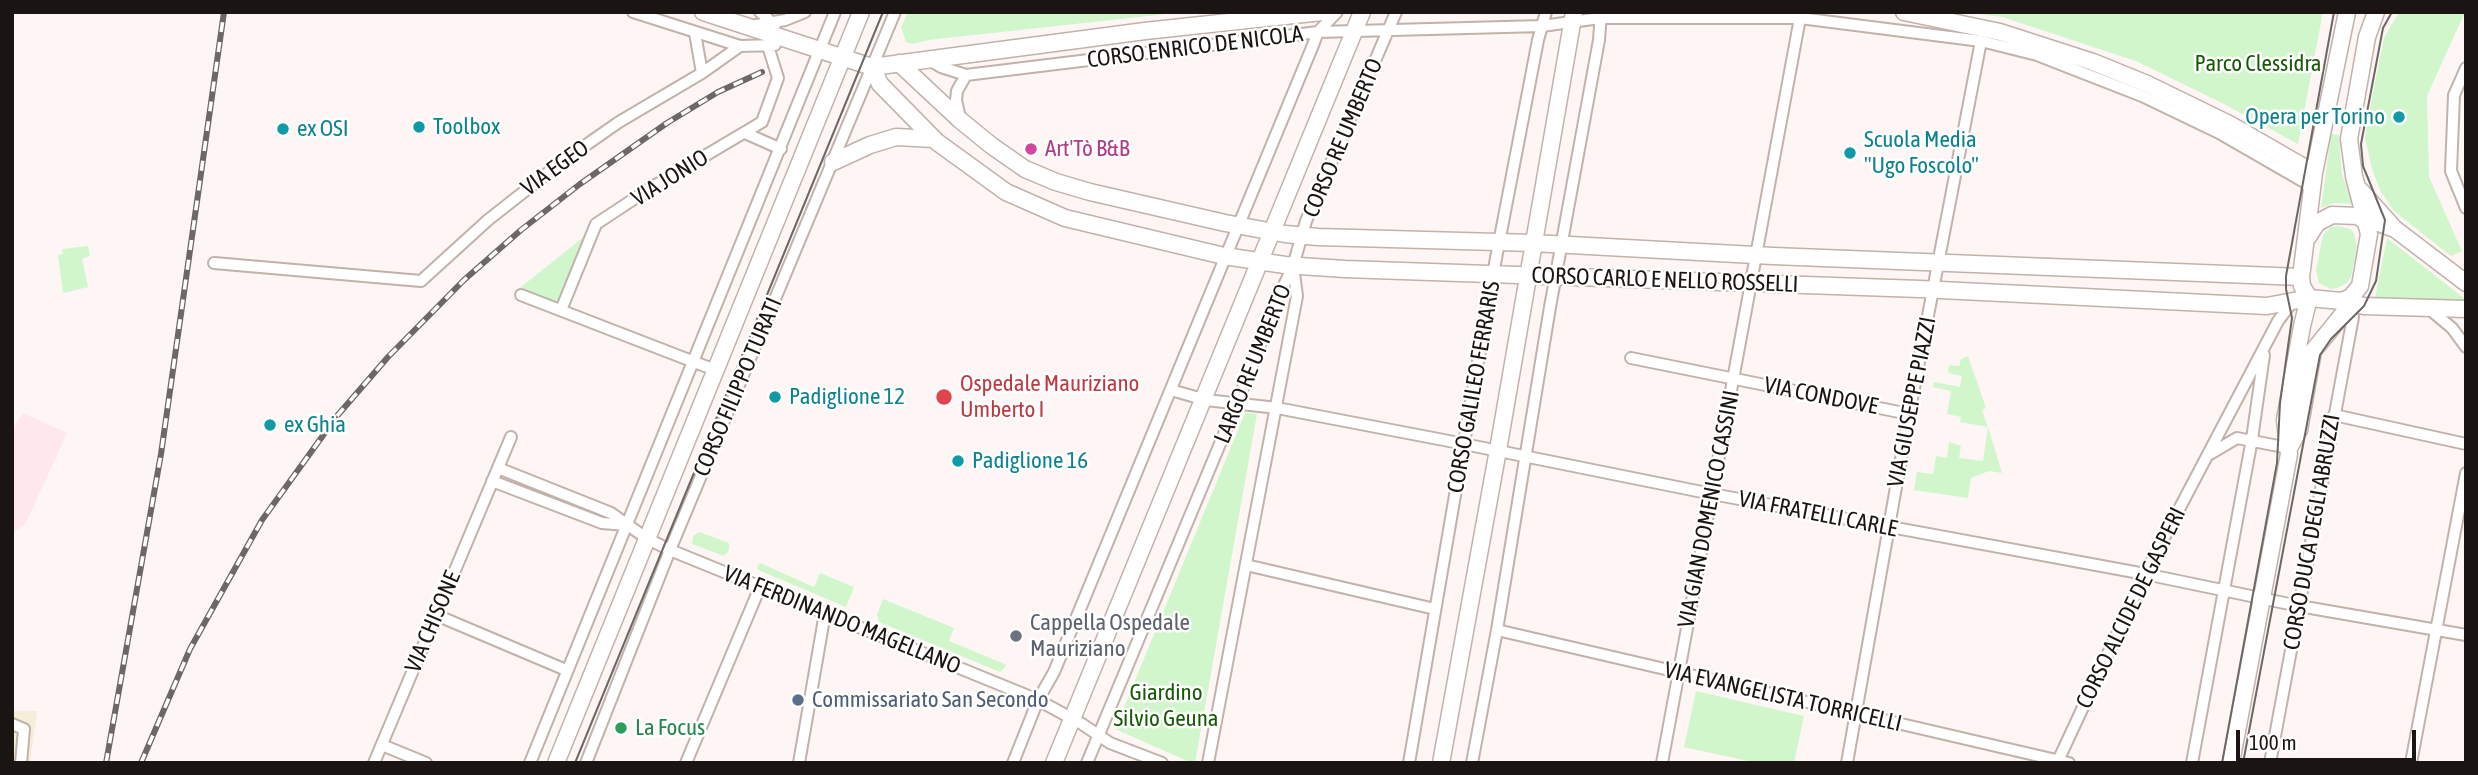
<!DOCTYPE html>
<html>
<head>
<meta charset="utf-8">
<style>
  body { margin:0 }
  #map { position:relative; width:2478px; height:775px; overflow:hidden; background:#fdf6f4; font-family:"Asap Condensed",sans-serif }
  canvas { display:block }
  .frame { position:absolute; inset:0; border:14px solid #1a1512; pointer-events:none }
  .scale { position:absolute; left:2236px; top:730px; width:180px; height:32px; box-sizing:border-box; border:4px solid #1a1512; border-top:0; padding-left:9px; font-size:21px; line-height:24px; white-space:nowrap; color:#1a1512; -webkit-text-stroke:5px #fff; paint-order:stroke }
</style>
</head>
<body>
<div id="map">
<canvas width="2478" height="775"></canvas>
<div class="frame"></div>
<div class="scale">100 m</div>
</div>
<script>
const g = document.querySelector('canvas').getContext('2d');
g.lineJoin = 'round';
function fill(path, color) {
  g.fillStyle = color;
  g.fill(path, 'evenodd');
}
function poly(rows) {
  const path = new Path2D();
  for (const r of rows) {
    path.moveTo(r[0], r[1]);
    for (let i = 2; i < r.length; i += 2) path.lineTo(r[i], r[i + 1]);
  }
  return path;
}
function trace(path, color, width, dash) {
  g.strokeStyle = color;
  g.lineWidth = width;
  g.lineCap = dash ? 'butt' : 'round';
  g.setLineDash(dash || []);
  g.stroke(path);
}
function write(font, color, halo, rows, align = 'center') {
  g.font = font + ' "Asap Condensed",sans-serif';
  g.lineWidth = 5;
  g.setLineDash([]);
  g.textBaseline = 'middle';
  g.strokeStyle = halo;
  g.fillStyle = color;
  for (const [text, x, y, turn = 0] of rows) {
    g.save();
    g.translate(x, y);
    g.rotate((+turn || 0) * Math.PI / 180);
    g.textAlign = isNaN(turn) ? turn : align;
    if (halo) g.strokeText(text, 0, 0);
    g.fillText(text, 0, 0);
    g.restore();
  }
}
const industrial = poly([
  [23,413,67,433,25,525,12,533,12,430]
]);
const education = poly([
  [12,711,37,711,30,763,12,763]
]);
const green = poly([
  [908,12,1184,12,929,40,912,44,906,42,901,27],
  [1964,12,2323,12,2298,144,2226,105,2136,61,2002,17],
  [2399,12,2465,12,2427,96,2429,177,2462,251,2451,256,2394,211,2380,190,2372,169,2365,138,2368,118,2384,38],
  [2331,134,2339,135,2342,175,2354,204,2334,203,2321,208],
  [2338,226,2350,229,2354,233,2357,247,2351,277,2347,283,2337,288,2330,289,2319,283,2316,270,2323,235,2331,227],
  [590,232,559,306,516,291],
  [2387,238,2465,299,2463,303,2375,298],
  [88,246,90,256,82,259,88,287,63,293,58,255,63,254,62,249],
  [1968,356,1986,408,1982,410,1988,427,2002,473,1989,471,1971,478,1968,498,1914,490,1917,472,1933,474,1936,456,1947,458,1949,442,1961,446,1959,458,1983,461,1988,427,1960,422,1961,417,1947,414,1951,391,1933,387,1934,382,1960,387,1962,376,1948,373,1949,365,1959,366,1961,359],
  [1245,413,1257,414,1195,763,1192,763,1115,729],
  [699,532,729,543,729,550,724,556,692,544,693,536],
  [760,563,814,587,820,573,854,587,846,607,758,570,757,567],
  [883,599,954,628,949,641,1007,665,1000,672,879,622,877,615],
  [1696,691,1804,716,1794,763,1757,763,1684,747]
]);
const street = poly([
  [633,12,740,46,775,45],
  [760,12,775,25],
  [751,26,785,20,805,12],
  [695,33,702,73],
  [929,60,941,67,966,75,1318,32,1542,26,1600,18,1800,18,1981,41,2037,55,2142,96,2219,133,2304,182,2311,190],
  [2466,68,2454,95,2451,171,2466,208],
  [960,118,956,100,957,91,966,75],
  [745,133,781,149],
  [214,263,421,281,488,220,563,161,619,122,702,73,740,46],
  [521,295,715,370],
  [2428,308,2452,328,2466,347],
  [561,310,596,224,649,189,762,122,778,78,768,46],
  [1631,358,1909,414],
  [1171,390,1206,400,1277,408,1454,442,1712,494,2145,574,2299,606,2466,635],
  [2334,415,2466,444],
  [2210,454,2237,438,2289,448],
  [498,468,611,513,646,538,670,550,1038,700,1082,724,1110,743,1162,763],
  [492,481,602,523,625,525],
  [1246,565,1435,609],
  [436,615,566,670],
  [1497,630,2069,763],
  [12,724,24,729,21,763],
  [382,745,426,763],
  [374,763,511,437],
  [530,763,835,12],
  [586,763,670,550,895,12],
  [686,763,760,587],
  [799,763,825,613],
  [1013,763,1038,700,1054,672,1313,45,1318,32,1337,12],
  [1087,763,1237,403,1278,298,1293,266,1306,221,1396,12],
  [1208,763,1297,296,1293,266],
  [1409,763,1493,274,1538,40,1546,12],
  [1472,763,1497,630,1550,307,1599,40,1601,12],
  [1662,763,1800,18],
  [1847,763,1909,414,1981,41],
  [2057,763,2145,574,2278,321,2293,301],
  [2192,763,2252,439,2264,355],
  [2270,763,2353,317,2349,302],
  [2411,763,2466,473]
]);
const secondary = poly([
  [703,12,872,67,1145,31,1322,12],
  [1904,12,2000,32,2093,62,2147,84,2229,124,2314,173],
  [899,63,960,120,992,146,1025,169,1056,182,1090,192,1225,223,1285,234,1318,237,1533,243,1773,256,2301,277],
  [872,67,880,84,937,142,1006,192,1065,218,1224,256,1285,265,1345,269,1920,289,2267,306,2309,298,2342,301,2351,297,2360,286,2369,234,2354,176,2349,139,2367,37,2376,12],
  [833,162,870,145,896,137,934,139],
  [2360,190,2394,228],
  [2367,223,2379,223,2395,229,2466,283],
  [2308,237,2317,223,2332,215,2358,216,2367,223],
  [2309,298,2302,286,2301,277,2314,173,2347,12],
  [2342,301,2364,306,2466,309],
  [2289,448,2299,430,2313,351,2343,314,2351,297],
  [556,763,861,12],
  [1054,763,1362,12],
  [1441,763,1498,450,1574,12],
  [2231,763,2289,454,2285,420,2302,326,2309,298]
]);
const tram = poly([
  [575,763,883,12],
  [2222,763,2277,463,2280,403,2292,318,2286,289,2286,276,2334,12],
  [2243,763,2320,355,2331,339,2364,306,2376,281,2385,220,2363,166,2361,144,2383,28,2392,12]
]);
const rail = poly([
  [106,763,161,454,224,12],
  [141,763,190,649,262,520,337,416,388,357,464,280,521,230,580,184,667,123,718,92,762,72]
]);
const markers = [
  [2399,117,7,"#0f9aa8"],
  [419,127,7,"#0f9aa8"],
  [283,129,7,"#0f9aa8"],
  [1031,149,7,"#d1479c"],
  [1850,153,7,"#0f9aa8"],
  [775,397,7,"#0f9aa8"],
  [944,397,9,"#e0444e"],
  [270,425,7,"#0f9aa8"],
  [958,461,7,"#0f9aa8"],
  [1016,636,7,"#6b7280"],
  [798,700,7,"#5c6f8a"],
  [621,728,7,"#2e9e5b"]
];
const streetNames = [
  ["CORSO ENRICO DE NICOLA",1195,47,-7],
  ["CORSO RE UMBERTO",1343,138,-67],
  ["VIA EGEO",555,168,-36],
  ["VIA JONIO",670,178,-32],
  ["CORSO CARLO E NELLO ROSSELLI",1665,280,2],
  ["LARGO RE UMBERTO",1253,364,-68],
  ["CORSO FILIPPO TURATI",738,387,-67],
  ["CORSO GALILEO FERRARIS",1474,387,-80],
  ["VIA CONDOVE",1821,396,11],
  ["VIA GIUSEPPE PIAZZI",1912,402,-79],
  ["VIA GIAN DOMENICO CASSINI",1709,509,-79],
  ["VIA FRATELLI CARLE",1818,514,11],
  ["CORSO DUCA DEGLI ABRUZZI",2312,532,-80],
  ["CORSO ALCIDE DE GASPERI",2131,608,-64],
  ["VIA FERDINANDO MAGELLANO",842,620,22],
  ["VIA CHISONE",433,622,-67],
  ["VIA EVANGELISTA TORRICELLI",1783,697,13]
];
const parkNames = [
  ["Parco Clessidra",2258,64],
  ["Giardino",1166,693],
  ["Silvio Geuna",1166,719]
];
const cultureNames = [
  ["Opera per Torino",2385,117,"right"],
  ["Toolbox",433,127],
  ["ex OSI",297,129],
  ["Scuola Media",1864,140],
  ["\"Ugo Foscolo\"",1864,166],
  ["Padiglione 12",789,397],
  ["ex Ghia",284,425],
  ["Padiglione 16",972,461]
];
const hotelNames = [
  ["Art'Tò B&B",1045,149]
];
const healthNames = [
  ["Ospedale Mauriziano",960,384],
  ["Umberto I",960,410]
];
const worshipNames = [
  ["Cappella Ospedale",1030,623],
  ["Mauriziano",1030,649]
];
const serviceNames = [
  ["Commissariato San Secondo",812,700]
];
const leisureNames = [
  ["La Focus",635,728]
];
fill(industrial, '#fee8eb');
fill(education, '#f6eed8');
fill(green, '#d2f6cb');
trace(street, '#c1b2ab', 14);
trace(secondary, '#c1b2ab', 19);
trace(street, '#fff', 10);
trace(secondary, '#fff', 16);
trace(tram, '#6d6765', 2);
trace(rail, '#6d6765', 6);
trace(rail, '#fff', 3.5, [10]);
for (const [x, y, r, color] of markers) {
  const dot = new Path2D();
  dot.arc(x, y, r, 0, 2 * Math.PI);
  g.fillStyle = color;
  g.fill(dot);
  trace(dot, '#fff', 2.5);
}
write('23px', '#1a1512', '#fff', streetNames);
write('23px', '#175a06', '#fff', parkNames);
write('23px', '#0d838f', '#fff', cultureNames, 'left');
write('23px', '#b23c85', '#fff', hotelNames, 'left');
write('23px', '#be3a42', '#fff', healthNames, 'left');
write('23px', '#5b616d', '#fff', worshipNames, 'left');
write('23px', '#4e5e75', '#fff', serviceNames, 'left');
write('23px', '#27864d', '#fff', leisureNames, 'left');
</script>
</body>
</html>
